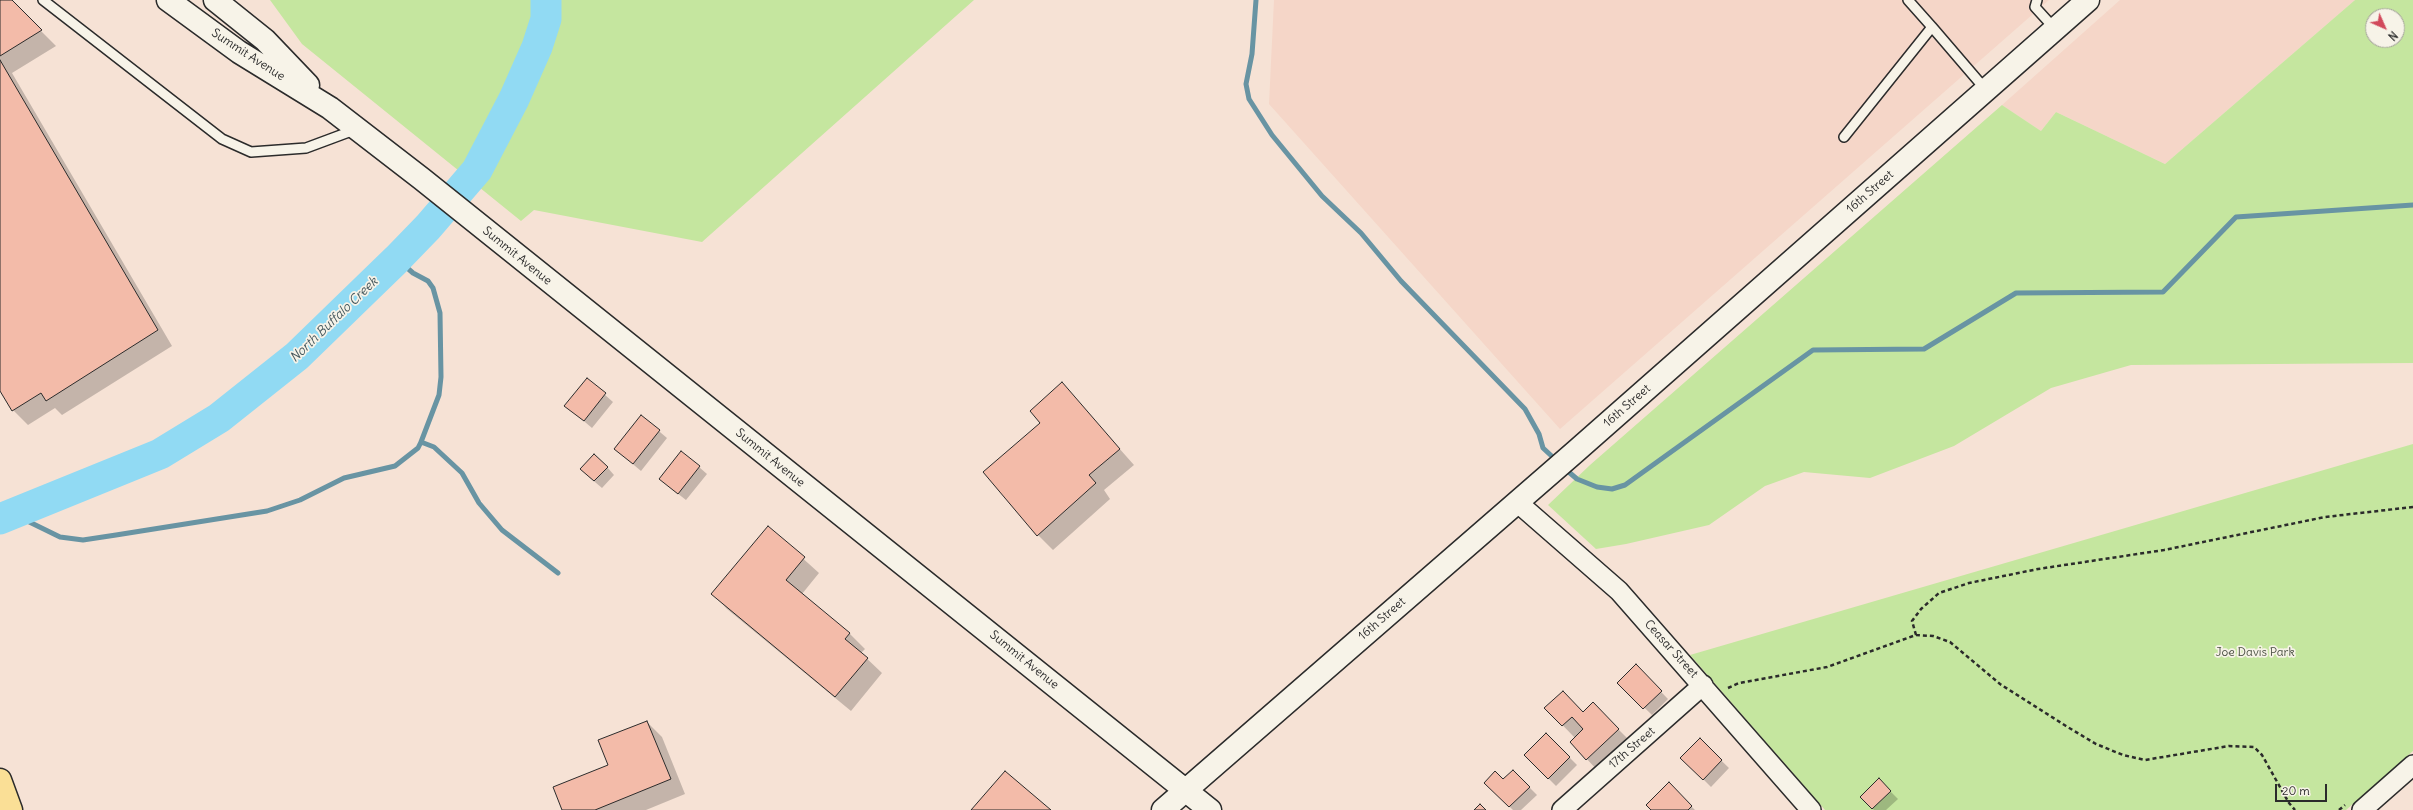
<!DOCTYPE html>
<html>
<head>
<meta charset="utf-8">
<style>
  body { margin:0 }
  #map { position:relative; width:2413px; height:810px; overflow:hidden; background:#f6e2d5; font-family:Delius,sans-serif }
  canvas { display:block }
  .north { position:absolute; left:2365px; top:8px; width:40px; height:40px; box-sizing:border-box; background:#f7f3e8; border:1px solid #a5a39c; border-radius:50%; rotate:135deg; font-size:11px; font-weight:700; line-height:16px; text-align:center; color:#2b2b2b }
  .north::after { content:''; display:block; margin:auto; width:14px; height:18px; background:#d1495b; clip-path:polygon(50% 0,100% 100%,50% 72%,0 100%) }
  .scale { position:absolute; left:2275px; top:784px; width:52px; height:18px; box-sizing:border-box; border:2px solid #2b2b2b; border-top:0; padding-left:5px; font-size:12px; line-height:14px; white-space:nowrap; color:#2b2b2b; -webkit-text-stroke:3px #f7f3e8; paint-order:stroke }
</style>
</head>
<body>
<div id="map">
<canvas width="2413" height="810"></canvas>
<div class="north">N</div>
<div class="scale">20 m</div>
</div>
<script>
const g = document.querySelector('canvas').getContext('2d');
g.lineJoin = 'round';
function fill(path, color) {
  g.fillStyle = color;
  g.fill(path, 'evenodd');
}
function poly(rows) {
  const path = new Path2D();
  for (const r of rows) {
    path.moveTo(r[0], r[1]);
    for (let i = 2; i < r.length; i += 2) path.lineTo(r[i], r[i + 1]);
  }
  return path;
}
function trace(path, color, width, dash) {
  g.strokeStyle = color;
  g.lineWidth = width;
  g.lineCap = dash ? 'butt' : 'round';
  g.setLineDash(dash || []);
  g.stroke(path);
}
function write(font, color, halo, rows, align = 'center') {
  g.font = font + ' Delius,sans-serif';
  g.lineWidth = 3.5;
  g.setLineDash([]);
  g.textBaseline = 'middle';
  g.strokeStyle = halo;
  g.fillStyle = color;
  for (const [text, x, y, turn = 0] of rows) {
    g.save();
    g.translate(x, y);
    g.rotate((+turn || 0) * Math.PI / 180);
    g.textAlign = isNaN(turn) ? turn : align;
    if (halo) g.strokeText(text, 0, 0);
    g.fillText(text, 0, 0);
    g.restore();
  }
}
const built = poly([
  [1274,0,2049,0,1560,429,1269,104],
  [2120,0,2355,0,2165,164,2056,112,2041,131,2002,105]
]);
const green = poly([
  [270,0,974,0,702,242,534,210,521,221,302,44],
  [2355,0,2413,0,2413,363,2131,365,2051,388,1954,446,1870,478,1804,472,1765,486,1709,525,1626,544,1596,549,1548,505,1590,465,2002,105,2041,131,2056,112,2165,164],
  [2373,16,2397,16,2397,40,2373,40],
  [2413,444,2413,751,2346,810,1825,810,1690,655]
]);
const shadow = poly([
  [0,0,10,0,56,46,12,73,172,346,62,415,55,408,28,425,13,410,0,389],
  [587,379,613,402,592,428,566,406],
  [1062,384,1134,465,1104,490,1110,499,1053,550,1038,535,1042,423],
  [641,416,667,438,641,471,615,449],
  [607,467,614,475,602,488,589,477],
  [699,467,707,474,686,500,668,486],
  [768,527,819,573,802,594,850,634,865,649,861,653,882,673,851,711,727,609,713,594],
  [1636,666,1668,699,1652,715,1619,683],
  [1546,708,1604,715,1630,741,1598,771,1571,742,1575,738],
  [647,722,662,737,685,794,646,810,563,810,609,766],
  [1546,734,1577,765,1556,786,1525,755],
  [1700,740,1729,768,1711,787,1682,758],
  [1513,771,1537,795,1521,810,1513,810,1485,783,1503,781],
  [1879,780,1898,799,1886,810,1874,810,1861,797],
  [1669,784,1695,810,1653,810]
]);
const stream = poly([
  [1256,0,1252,54,1246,84,1249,99,1272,135,1322,196,1361,233,1401,281,1525,409,1539,434,1543,448,1557,461],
  [421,442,434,447,462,473,479,503,502,530,558,573],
  [1564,468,1577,479,1597,487,1612,489,1625,485,1813,350,1924,349,2016,293,2163,292,2236,217,2413,205],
  [13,514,60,537,83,540,116,535,267,511,300,500,344,478,395,466,418,448,421,442,439,395,441,377,440,313,433,288,428,281,413,273,397,259]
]);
const river = poly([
  [0,519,160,454,219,418,297,356,397,259,428,227,477,170,514,99,537,47,546,19,546,0]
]);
const building = poly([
  [0,0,12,0,42,30,0,56,0,0],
  [0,60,158,330,46,401,41,393,12,411,0,391,0,60],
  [587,378,606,393,584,421,564,406,587,378],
  [1062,382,1120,449,1089,475,1096,483,1037,536,983,472,1040,423,1030,411,1062,382],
  [641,415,660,430,633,464,614,449,641,415],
  [681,451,700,466,678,494,659,479,681,451],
  [594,454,608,467,594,481,580,469,594,454],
  [768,526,805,557,786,580,850,633,845,639,868,658,835,697,711,594,768,526],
  [1636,664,1662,691,1643,709,1617,683,1636,664],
  [1563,691,1583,712,1593,702,1619,729,1586,760,1570,742,1583,729,1572,717,1562,726,1544,708,1563,691],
  [647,721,671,779,595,810,562,810,553,787,608,765,598,740,647,721],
  [1546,733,1570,757,1548,779,1524,755,1546,733],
  [1700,738,1722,760,1703,780,1680,758,1700,738],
  [1513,770,1530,787,1509,807,1484,783,1495,771,1503,779,1513,770],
  [1005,771,1051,810,971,810,1005,771],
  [1879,778,1891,791,1872,809,1860,797,1879,778],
  [1669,782,1692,806,1688,810,1651,810,1646,805,1669,782],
  [1480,804,1486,810,1474,810,1480,804]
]);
const path = poly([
  [1916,635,1912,621,1921,609,1939,593,1969,583,2038,569,2164,550,2325,517,2413,507],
  [1728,688,1739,683,1827,667,1916,635,1933,636,1950,642,2000,684,2066,726,2096,744,2123,755,2145,760,2229,746,2254,747,2262,755,2289,803,2295,810],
  [2339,810,2345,805]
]);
const lane = poly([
  [43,0,222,139,251,152,306,148,357,129],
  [1908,0,1932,27],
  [2037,0,2035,7,2055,29],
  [1844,137,1932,27,1986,90]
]);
const street = poly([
  [1517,502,1619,591,1811,810],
  [1562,810,1703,685],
  [2362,810,2413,765]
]);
const secondary = poly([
  [168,0,239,52,330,108,422,179,1210,810],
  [215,0,265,40,308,85],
  [1163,810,1575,452,2088,0]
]);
const highway = poly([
  [0,780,11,810]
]);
const streetNames = [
  ["Summit Avenue",248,55,33],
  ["16th Street",1870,192,-41],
  ["Summit Avenue",517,256,39],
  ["16th Street",1627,406,-41],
  ["Summit Avenue",770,458,39],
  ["16th Street",1382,619,-41],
  ["Ceasar Street",1671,649,48],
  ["Summit Avenue",1024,660,39],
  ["17th Street",1632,748,-41]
];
const parkNames = [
  ["Joe Davis Park",2255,653]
];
const waterNames = [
  ["North Buffalo Creek",334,320,-44]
];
fill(built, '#f5d6c8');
fill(green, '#c5e69f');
fill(shadow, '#0003');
trace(stream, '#6894a3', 5);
trace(river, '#91daf3', 31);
fill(building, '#f3bba9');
trace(building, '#2b2b2b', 1);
trace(lane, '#2b2b2b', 12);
trace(street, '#2b2b2b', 22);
trace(secondary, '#2b2b2b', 25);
trace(highway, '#2b2b2b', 25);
trace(path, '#2b2b2b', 2.5, [4, 3]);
trace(lane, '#f7f3e8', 9);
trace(street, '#f7f3e8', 19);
trace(secondary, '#f7f3e8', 22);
trace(highway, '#fadf96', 22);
write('12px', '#2b2b2b', '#f7f3e8', streetNames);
write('12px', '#4a5042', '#f7f3e8', parkNames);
write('italic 13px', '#44575d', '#f7f3e8', waterNames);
</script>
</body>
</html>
